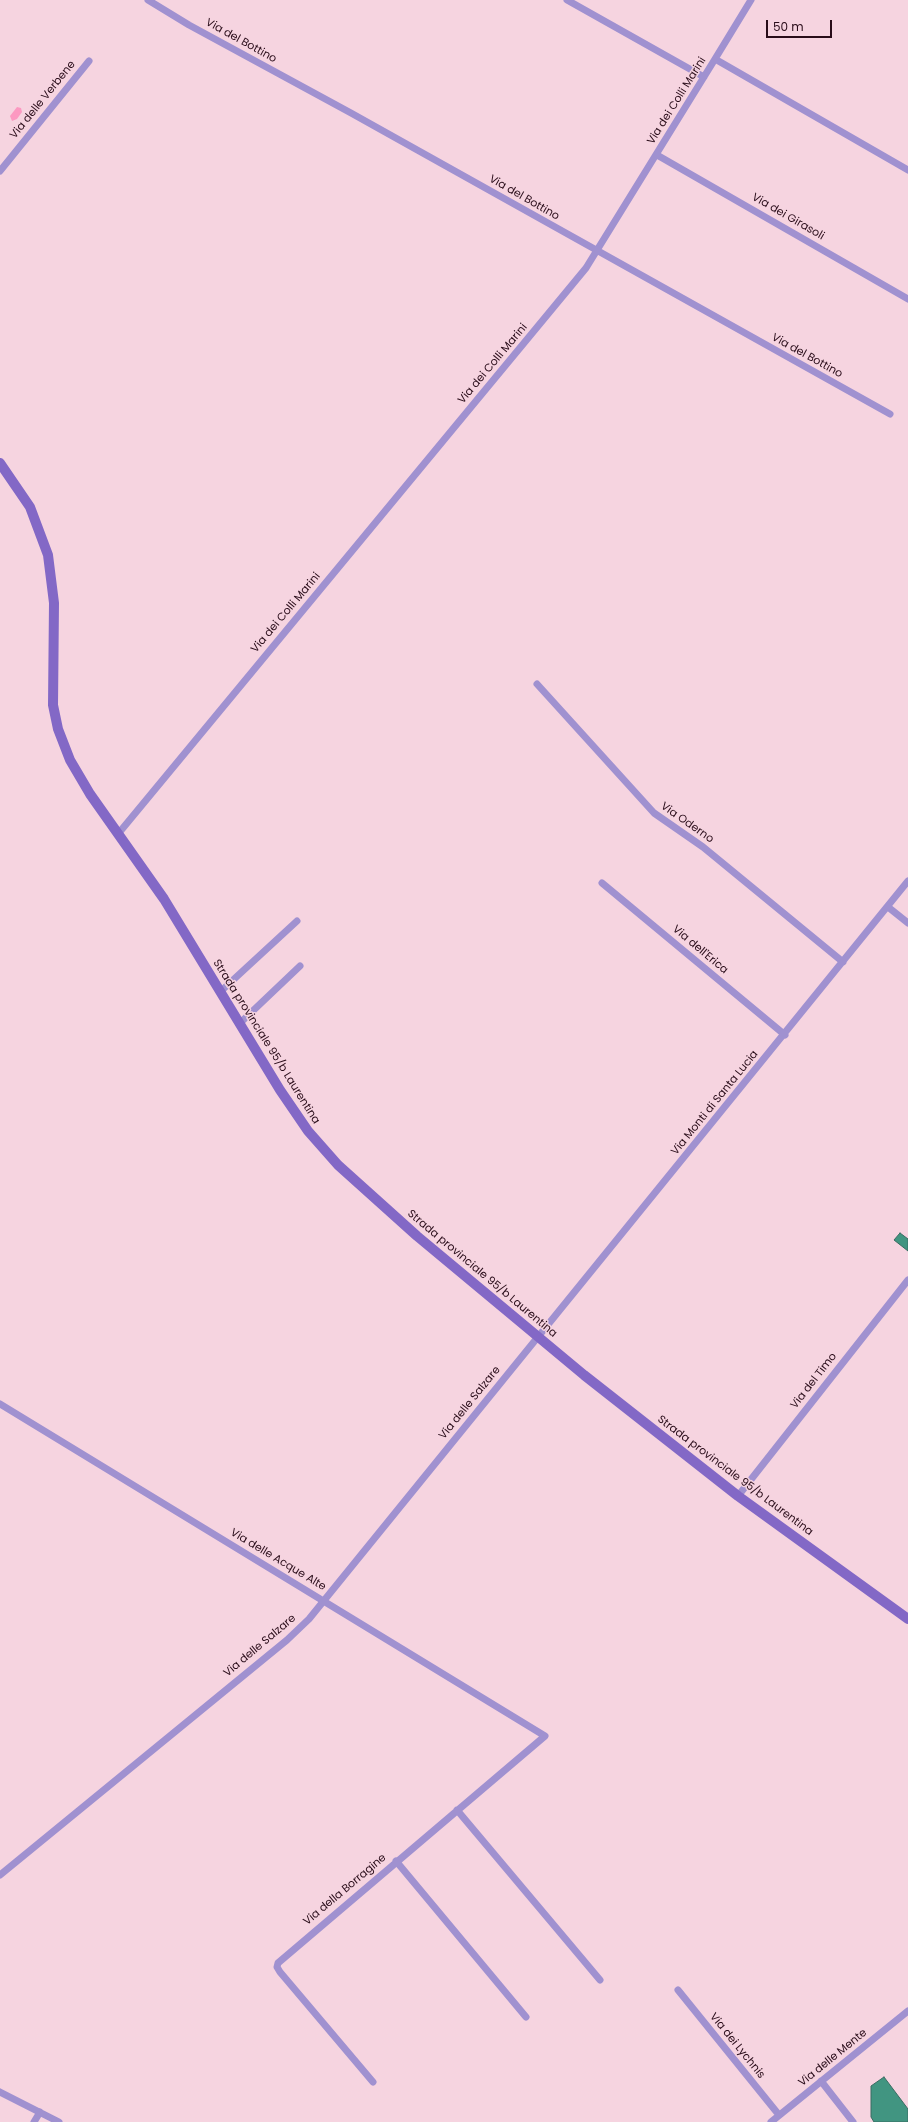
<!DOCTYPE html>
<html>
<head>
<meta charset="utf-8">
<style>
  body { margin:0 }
  #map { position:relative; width:908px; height:2122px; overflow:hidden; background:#f6d4e0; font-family:Poppins,sans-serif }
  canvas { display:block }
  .scale { position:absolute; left:766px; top:20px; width:66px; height:18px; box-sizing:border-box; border:2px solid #290c19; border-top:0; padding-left:5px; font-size:12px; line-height:14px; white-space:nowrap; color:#290c19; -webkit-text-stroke:3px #f6d4e0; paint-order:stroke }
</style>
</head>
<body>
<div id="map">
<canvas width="908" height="2122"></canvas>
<div class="scale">50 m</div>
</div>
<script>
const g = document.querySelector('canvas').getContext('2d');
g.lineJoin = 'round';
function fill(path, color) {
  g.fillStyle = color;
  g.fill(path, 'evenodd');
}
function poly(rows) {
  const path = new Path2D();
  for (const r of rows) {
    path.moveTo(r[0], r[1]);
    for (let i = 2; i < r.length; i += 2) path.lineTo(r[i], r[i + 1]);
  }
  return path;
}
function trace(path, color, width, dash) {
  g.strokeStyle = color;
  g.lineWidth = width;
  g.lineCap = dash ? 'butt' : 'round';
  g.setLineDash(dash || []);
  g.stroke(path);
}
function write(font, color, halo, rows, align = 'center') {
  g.font = font + ' Poppins,sans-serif';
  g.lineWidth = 3;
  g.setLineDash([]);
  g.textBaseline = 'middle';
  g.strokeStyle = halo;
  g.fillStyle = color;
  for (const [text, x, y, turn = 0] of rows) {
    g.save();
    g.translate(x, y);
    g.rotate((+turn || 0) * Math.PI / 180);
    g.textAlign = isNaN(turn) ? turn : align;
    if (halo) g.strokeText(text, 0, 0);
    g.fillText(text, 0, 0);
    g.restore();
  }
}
const green = poly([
  [17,107,21,108,22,112,17,119,12,121,10,116]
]);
const water = poly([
  [900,1233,908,1239,908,1251,894,1240,900,1233],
  [884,2077,908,2109,908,2122,874,2122,871,2117,871,2086,884,2077]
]);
const street = poly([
  [148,0,189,25,351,113,890,414],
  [567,0,704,77],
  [715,59,751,0],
  [657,155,908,299],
  [0,171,89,61],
  [537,684,654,813,703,847,843,962],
  [118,834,586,268,715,59,908,170],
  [602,883,785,1035],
  [888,907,908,923],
  [220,992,297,921],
  [239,1024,300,966],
  [0,1404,545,1736,278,1963,277,1967,280,1972,373,2082],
  [738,1496,908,1280],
  [457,1810,600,1980],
  [396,1861,526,2017],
  [0,1875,287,1640,309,1619,908,881],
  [678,1990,779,2115],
  [821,2081,853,2122],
  [0,2092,59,2122],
  [34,2122,40,2112],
  [771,2122,908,2011]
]);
const secondary = poly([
  [0,463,30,507,48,555,54,603,53,705,58,729,70,760,90,794,164,899,280,1090,308,1131,338,1165,417,1236,584,1375,738,1496,908,1619]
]);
const streetNames = [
  ["Via del Bottino",241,41,29],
  ["Via delle Verbene",43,100,-51],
  ["Via dei Colli Marini",677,101,-58],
  ["Via del Bottino",524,198,30],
  ["Via dei Girasoli",788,217,30],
  ["Via del Bottino",807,356,29],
  ["Via dei Colli Marini",493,364,-50],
  ["Via dei Colli Marini",286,613,-50],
  ["Via Oderno",687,823,35],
  ["Via dell'Erica",700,950,40],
  ["Strada provinciale 95/b Laurentina",266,1042,58],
  ["Via Monti di Santa Lucia",715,1103,-51],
  ["Strada provinciale 95/b Laurentina",482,1274,40],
  ["Via del Timo",814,1381,-52],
  ["Via delle Salzare",470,1403,-51],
  ["Strada provinciale 95/b Laurentina",735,1476,37],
  ["Via delle Acque Alte",278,1560,31],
  ["Via delle Salzare",260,1646,-40],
  ["Via della Borragine",345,1890,-40],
  ["Via dei Lychnis",737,2046,51],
  ["Via delle Mente",833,2058,-39]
];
fill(green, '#fc99c1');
fill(water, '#419581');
trace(water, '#3a6c62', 1);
trace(street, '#a091d0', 7);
trace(secondary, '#8368c6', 10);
write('11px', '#290c19', '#f6d4e0', streetNames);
</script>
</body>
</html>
